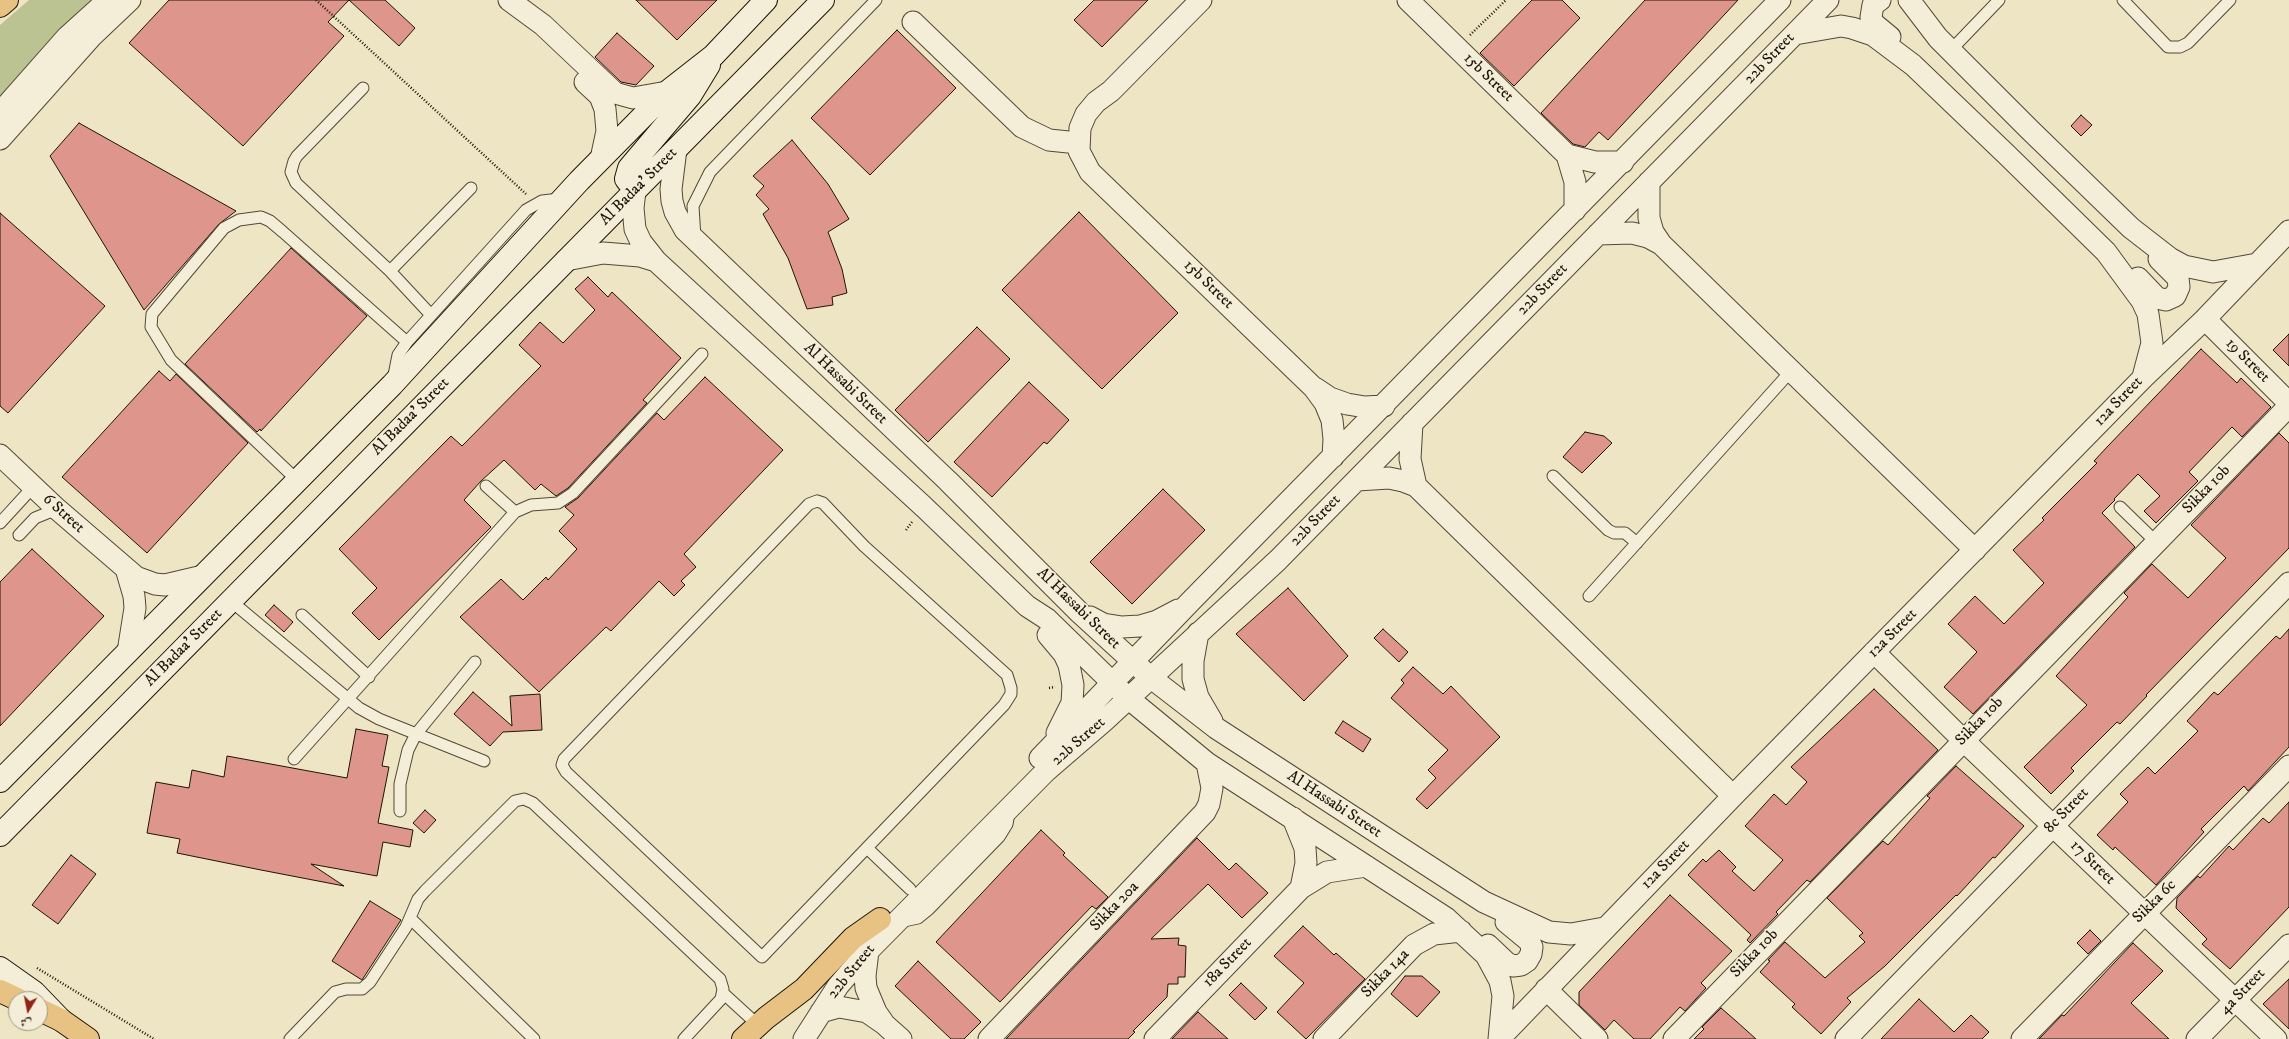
<!DOCTYPE html>
<html>
<head>
<meta charset="utf-8">
<style>
  body { margin:0 }
  #map { position:relative; width:2289px; height:1039px; overflow:hidden; background:#eee5c5; font-family:"IM FELL DW Pica",Amiri,serif }
  canvas { display:block }
  .north { position:absolute; left:8px; top:991px; width:40px; height:40px; box-sizing:border-box; background:#f4eed9; border:1px solid #9f9785; border-radius:50%; rotate:190deg; font-size:11px; font-weight:700; line-height:16px; text-align:center; color:#1f1407 }
  .north::after { content:''; display:block; margin:auto; width:14px; height:18px; background:#8f2418; clip-path:polygon(50% 0,100% 100%,50% 72%,0 100%) }
</style>
</head>
<body>
<div id="map">
<canvas width="2289" height="1039"></canvas>
<div class="north">ش</div>
</div>
<script>
const g = document.querySelector('canvas').getContext('2d');
g.lineJoin = 'round';
function fill(path, color) {
  g.fillStyle = color;
  g.fill(path, 'evenodd');
}
function poly(rows) {
  const path = new Path2D();
  for (const r of rows) {
    path.moveTo(r[0], r[1]);
    for (let i = 2; i < r.length; i += 2) path.lineTo(r[i], r[i + 1]);
  }
  return path;
}
function trace(path, color, width, dash) {
  g.strokeStyle = color;
  g.lineWidth = width;
  g.lineCap = dash ? 'butt' : 'round';
  g.setLineDash(dash || []);
  g.stroke(path);
}
function write(font, color, halo, rows, align = 'center') {
  g.font = font + ' "IM FELL DW Pica",serif';
  g.lineWidth = 3.5;
  g.setLineDash([]);
  g.textBaseline = 'middle';
  g.strokeStyle = halo;
  g.fillStyle = color;
  for (const [text, x, y, turn = 0] of rows) {
    g.save();
    g.translate(x, y);
    g.rotate((+turn || 0) * Math.PI / 180);
    g.textAlign = isNaN(turn) ? turn : align;
    if (halo) g.strokeText(text, 0, 0);
    g.fillText(text, 0, 0);
    g.restore();
  }
}
const green = poly([
  [29,0,99,0,0,107,0,25]
]);
const building = poly([
  [169,0,349,0,328,22,344,36,243,146,129,43,169,0],
  [349,0,385,0,415,28,399,46,349,0],
  [636,0,717,0,677,40,636,0],
  [1094,0,1148,0,1102,47,1074,20,1094,0],
  [1532,0,1562,0,1580,18,1514,86,1480,53,1532,0],
  [1645,0,1738,0,1608,140,1599,132,1585,147,1573,144,1541,113,1645,0],
  [897,30,956,88,870,175,811,118,897,30],
  [617,33,654,66,636,85,621,82,595,57,617,33],
  [2081,115,2092,125,2081,136,2071,126,2081,115],
  [79,123,236,211,219,224,144,310,50,156,79,123],
  [792,140,828,184,849,219,828,232,842,269,847,293,832,297,833,305,807,309,788,258,763,214,769,209,756,195,764,186,753,176,792,140],
  [1079,212,1178,313,1102,389,1002,290,1079,212],
  [0,213,105,306,8,413,0,406,0,213],
  [291,248,367,316,261,431,260,429,257,432,185,364,291,248],
  [588,277,608,297,612,292,681,358,643,400,647,403,568,488,556,496,541,484,535,490,504,460,481,481,464,500,491,527,379,640,352,613,377,588,339,549,451,436,462,446,541,366,519,345,540,322,563,343,595,310,575,289,588,277],
  [977,327,1010,359,928,442,895,410,977,327],
  [2289,334,2289,366,2273,350,2289,334],
  [2201,349,2237,383,2241,378,2271,407,2242,437,2232,427,2189,472,2198,481,2156,523,2144,511,2160,496,2138,474,2114,499,2115,500,2102,513,2135,547,1973,714,1944,687,1977,652,1948,624,1975,596,2004,624,2044,583,2013,550,2044,520,2042,518,2097,463,2094,461,2108,446,2201,349],
  [159,371,170,381,176,374,248,443,147,553,62,477,159,371],
  [705,377,783,450,684,554,696,567,681,581,685,585,674,596,659,581,611,631,606,627,539,692,460,617,501,579,523,600,546,577,548,580,577,549,559,531,574,515,565,507,578,498,657,413,664,420,705,377],
  [1029,382,1069,420,1047,444,1044,442,992,497,954,462,1029,382],
  [1585,432,1604,436,1612,443,1582,473,1563,457,1585,432],
  [2279,433,2289,443,2289,548,2146,695,2147,696,2120,724,2117,722,2071,768,2074,771,2051,794,2024,767,2087,705,2056,676,2128,597,2124,593,2152,564,2188,598,2226,558,2191,525,2279,433],
  [1163,489,1205,530,1132,604,1090,562,1163,489],
  [32,549,104,616,0,726,0,582,32,549],
  [1288,588,1348,656,1304,701,1236,634,1288,588],
  [274,605,293,622,284,632,265,615,274,605],
  [1383,629,1408,652,1399,662,1374,638,1383,629],
  [2289,629,2289,747,2248,791,2244,786,2201,829,2204,832,2156,885,2115,847,2113,850,2097,835,2128,802,2120,794,2148,767,2155,774,2198,731,2187,721,2214,692,2218,695,2276,636,2280,639,2289,629],
  [1413,667,1443,694,1451,686,1500,737,1427,809,1416,799,1436,778,1428,770,1448,750,1391,698,1404,683,1401,680,1413,667],
  [1874,689,1938,750,1810,882,1807,880,1776,912,1778,914,1750,943,1747,940,1751,935,1688,875,1703,859,1706,862,1719,850,1736,867,1732,871,1754,891,1783,860,1745,826,1774,794,1786,805,1807,782,1791,767,1874,689],
  [473,692,512,726,510,696,540,694,542,730,503,732,490,746,454,714,473,692],
  [1343,721,1371,739,1363,752,1335,733,1343,721],
  [356,729,388,735,382,766,389,767,378,823,413,830,410,847,383,842,377,876,311,864,344,886,261,870,177,853,180,839,147,833,156,782,189,788,192,770,224,777,227,756,347,778,356,729],
  [1956,766,2024,826,1995,858,1993,857,1957,896,1956,895,1885,966,1847,998,1851,1002,1821,1034,1792,1007,1795,1004,1760,972,1770,961,1768,960,1785,942,1825,978,1865,942,1859,936,1863,933,1827,898,1883,841,1888,845,1930,798,1927,796,1956,766],
  [2289,802,2289,907,2230,969,2202,944,2207,939,2176,908,2177,898,2198,876,2200,878,2229,846,2233,850,2263,818,2269,823,2289,802],
  [425,810,436,820,424,833,413,823,425,810],
  [1041,830,1065,853,1063,855,1108,897,1096,909,1092,906,1000,1002,936,942,1041,830],
  [1197,838,1229,870,1236,863,1268,893,1242,918,1208,884,1151,939,1179,938,1178,945,1186,946,1185,977,1178,977,1178,984,1168,984,1167,997,1133,1031,1135,1032,1128,1039,1006,1039,1197,838],
  [71,855,96,874,58,924,32,905,71,855],
  [1670,895,1732,951,1701,983,1706,988,1685,1011,1680,1007,1650,1039,1634,1039,1614,1020,1605,1030,1579,1005,1579,992,1670,895],
  [370,901,401,920,362,980,332,961,370,901],
  [1303,926,1334,955,1336,953,1365,979,1306,1039,1277,1012,1304,983,1274,956,1303,926],
  [2090,930,2101,941,2088,954,2077,943,2090,930],
  [2133,943,2163,971,2131,1003,2169,1039,2039,1039,2062,1015,2064,1016,2133,943],
  [918,961,981,1022,964,1039,951,1039,895,986,918,961],
  [1405,976,1422,976,1440,992,1417,1017,1391,994,1405,976],
  [2289,979,2289,1029,2263,1004,2289,979],
  [1241,983,1267,1008,1255,1020,1229,995,1241,983],
  [1919,999,1954,1032,1971,1015,1989,1032,1982,1039,1881,1039,1919,999],
  [1721,1008,1736,1021,1756,1039,1694,1039,1704,1029,1702,1027,1721,1008],
  [1198,1012,1209,1022,1228,1039,1172,1039,1198,1012]
]);
const path = poly([
  [316,0,526,194],
  [1470,35,1506,0],
  [906,530,912,522],
  [1049,688,1055,687],
  [37,968,154,1039]
]);
const lane = poly([
  [2123,0,2168,47,2180,47,2188,43,2230,0],
  [1951,50,1999,0],
  [363,88,297,156,294,161,291,172,296,183,390,271,431,315],
  [695,238,693,206,710,172,876,0],
  [390,271,471,188],
  [393,380,398,355,407,342,526,210,542,201,560,199],
  [1553,476,1608,530,1614,533,1625,533,1637,543],
  [298,481,171,360,151,327,152,314,224,228,239,220,261,217,270,221,283,232,407,342],
  [486,486,515,512],
  [817,501,823,503,864,546,1007,675,1011,688,1011,694,1004,705,762,957,566,772,562,765,564,759,809,504,817,501],
  [2120,507,2156,542],
  [0,523,33,487],
  [19,535,35,518,57,509],
  [1589,596,1791,371],
  [231,601,359,708,379,719,484,761],
  [302,615,369,677],
  [294,759,515,512,531,505,558,503,573,493,702,354],
  [400,811,400,784,408,750,416,734,475,662],
  [867,848,910,889],
  [410,918,534,1039],
  [899,922,918,918,929,909,999,837,1007,824,1009,813],
  [723,993,758,1025],
  [290,1039,335,992,346,989,362,989,370,982,406,927,418,899,425,891,515,801,524,799,533,803,720,979,723,989,721,999,684,1039]
]);
const street = poly([
  [509,0,543,25,615,93,633,98,667,92],
  [1201,0,1111,91,1096,102,1086,114,1080,128,1079,151,1090,172,1314,388,1325,403,1332,420,1334,439,1333,457],
  [1408,0,1567,155,1575,182,1575,210],
  [1880,0,1873,5,1871,17,1873,23,1890,37],
  [1909,0,1938,38,2030,130,2131,228,2171,259,2184,266,2213,272,2257,264],
  [913,22,1022,127,1049,140,1078,143],
  [1795,34,1841,26,1852,28,1873,35,1913,65,2007,155,2106,252,2142,301,2148,314,2152,343,2143,377],
  [585,82,600,96,605,109,607,131,601,159],
  [0,113,67,37,108,0],
  [0,139,91,37,130,0],
  [676,149,671,189,672,201,675,212,685,230,948,481,1080,613,1150,677,1216,728,1484,902,1549,932,1571,934,1604,928],
  [1567,155,1595,162,1623,162],
  [1649,182,1649,218,1653,232,1661,244,1975,550],
  [635,191,633,208,635,229,641,242,656,261,924,507,1027,606,1047,619,1128,698,1207,763,1446,918,1486,955,1500,981,1503,996,1499,1039],
  [1598,234,1632,233,1648,237,1661,244],
  [566,260,603,253,640,256,656,261],
  [2138,278,2157,298,2166,300,2175,296,2179,287,2178,278,2159,259],
  [2205,319,2289,403],
  [1315,388,1330,398,1347,404,1365,407,1384,406],
  [1412,423,1410,459,1416,486],
  [0,455,57,509,136,577,155,584,165,585,203,576],
  [1357,480,1389,478,1403,481,1416,486,1733,796],
  [127,572,134,596,135,608,128,652],
  [1090,617,1103,624,1122,627,1140,626,1157,621,1178,610],
  [1198,633,1193,661,1193,679,1198,697,1212,721],
  [1048,635,1064,654,1069,665,1073,685,1072,703,1057,733],
  [1874,652,1963,740,2276,1039],
  [1040,758,1189,603,1780,0],
  [1293,818,1305,848,1306,863,1301,888],
  [1488,945,1507,963,1513,966,1521,965,1527,961,1531,954,1532,947,1529,941,1506,922],
  [868,951,865,976,866,988,876,1012,883,1022],
  [1546,989,1597,1039],
  [821,1012,839,1007,867,1012,883,1023,901,1039],
  [804,1039,838,986,868,951,1046,771,1104,721,1278,560,1828,0],
  [989,1039,1205,812,1209,804,1212,788,1207,763],
  [1155,1039,1301,888,1327,872,1366,866],
  [1324,1039,1414,945,1434,934,1461,931],
  [1499,1039,1733,796,2143,378,2205,319,2289,231],
  [1674,1039,2289,406],
  [1846,1039,2289,583],
  [2022,1039,2289,766],
  [2197,1039,2289,945]
]);
const secondary = poly([
  [635,191,626,179,629,168,690,96,709,65],
  [0,781,392,385,579,181,667,92,713,56,766,0],
  [0,835,823,0],
  [0,968,34,992,61,1020]
]);
const primary = poly([
  [0,991,17,999],
  [40,1010,61,1020,88,1039],
  [743,1039,766,1018,804,989,853,938,880,919]
]);
const highway = poly([
  [0,6,7,0]
]);
const streetNames = [
  ["22b Street",1770,59,-46],
  ["15b Street",1488,78,44],
  ["Al Badaa' Street",639,187,-45],
  ["15b Street",1208,285,44],
  ["22b Street",1543,290,-46],
  ["19 Street",2247,361,45],
  ["Al Hassabi Street",845,384,44],
  ["12a Street",2119,402,-46],
  ["Al Badaa' Street",411,417,-45],
  ["Sikka 10b",2207,490,-46],
  ["6 Street",63,514,42],
  ["22b Street",1316,521,-46],
  ["Al Hassabi Street",1078,609,44],
  ["12a Street",1893,634,-45],
  ["Al Badaa' Street",184,648,-45],
  ["Sikka 10b",1980,722,-46],
  ["22b Street",1079,742,-41],
  ["Al Hassabi Street",1334,805,33],
  ["8c Street",2067,811,-46],
  ["17 Street",2092,863,44],
  ["12a Street",1666,865,-46],
  ["Sikka 6c",2155,902,-45],
  ["Sikka 20a",1115,907,-46],
  ["Sikka 10b",1755,954,-46],
  ["18a Street",1228,963,-46],
  ["22b Street",852,972,-51],
  ["Sikka 14a",1386,974,-46],
  ["4a Street",2243,992,-46]
];
fill(green, '#bcc392');
fill(building, '#de958c');
trace(building, '#1f1407', 1);
trace(lane, '#534836', 13);
trace(street, '#534836', 23);
trace(secondary, '#1f1407', 24);
trace(primary, '#1f1407', 24);
trace(highway, '#1f1407', 24);
trace(path, '#1f1407', 2.5, [1, 2]);
trace(lane, '#f4eed9', 11);
trace(street, '#f4eed9', 21);
trace(secondary, '#f4eed9', 22);
trace(primary, '#e7c282', 22);
trace(highway, '#e7c282', 22);
write('16px', '#1f1407', '#f4eed9', streetNames);
</script>
</body>
</html>
